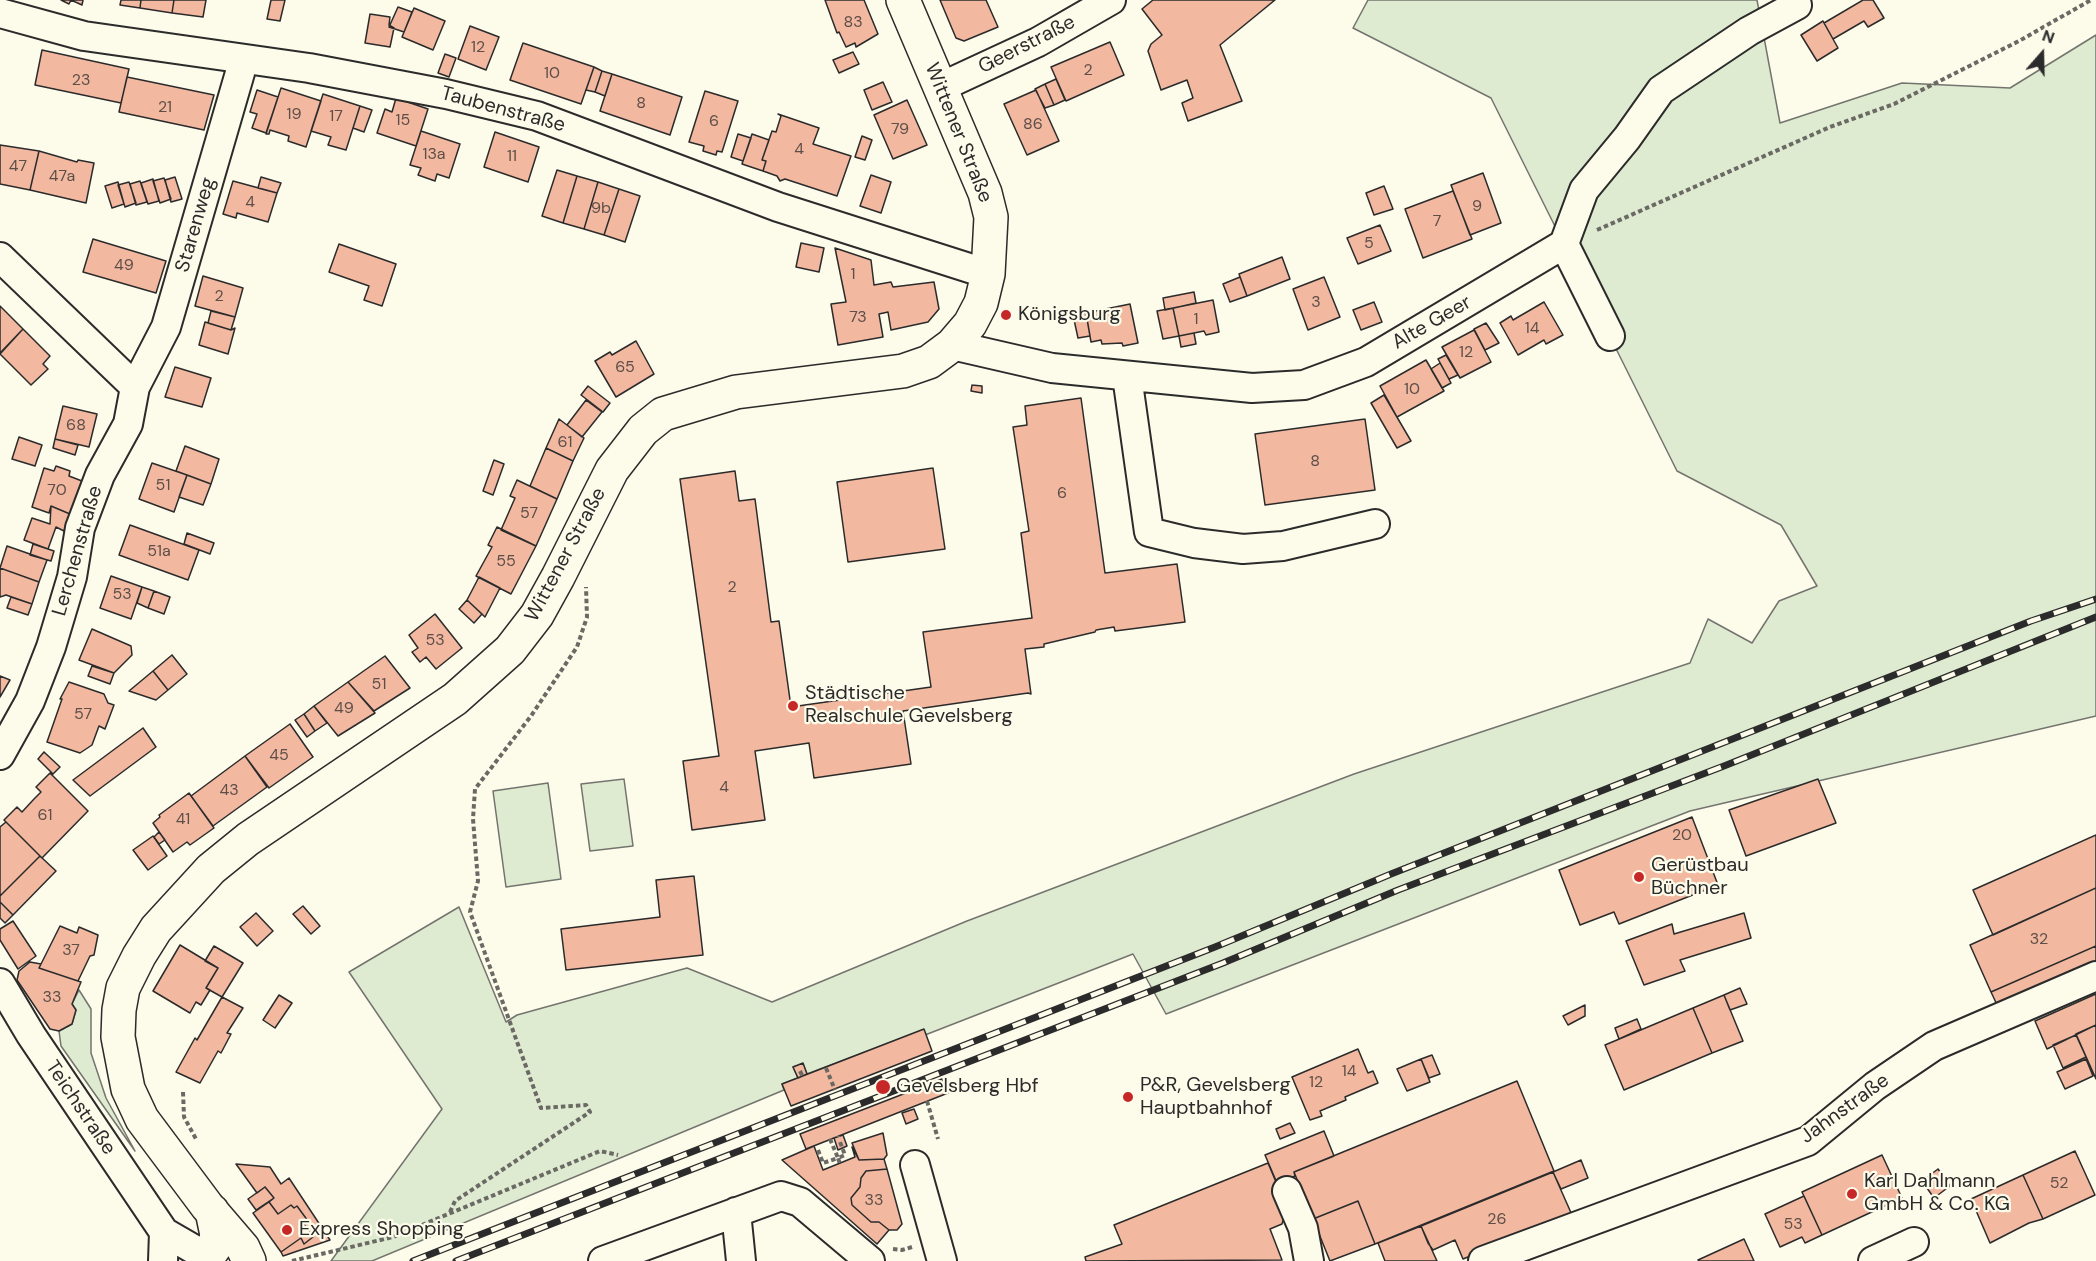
<!DOCTYPE html>
<html>
<head>
<meta charset="utf-8">
<style>
  body { margin:0 }
  #map { position:relative; width:2096px; height:1261px; overflow:hidden; background:#fdfbea; font-family:"DM Sans",sans-serif }
  canvas { display:block }
  .north { position:absolute; left:2012px; top:24px; width:60px; height:60px; -webkit-text-stroke:4px #fdfbea; paint-order:stroke; rotate:20deg; font-size:16px; font-weight:700; line-height:24px; text-align:center; color:#2b2b2b }
  .north::after { content:''; display:block; margin:auto; width:21px; height:27px; background:#2b2b2b; clip-path:polygon(50% 0,100% 100%,50% 72%,0 100%) }
</style>
</head>
<body>
<div id="map">
<canvas width="2096" height="1261"></canvas>
<div class="north">N</div>
</div>
<script>
const g = document.querySelector('canvas').getContext('2d');
g.lineJoin = 'round';
function fill(path, color) {
  g.fillStyle = color;
  g.fill(path, 'evenodd');
}
function poly(rows) {
  const path = new Path2D();
  for (const r of rows) {
    path.moveTo(r[0], r[1]);
    for (let i = 2; i < r.length; i += 2) path.lineTo(r[i], r[i + 1]);
  }
  return path;
}
function trace(path, color, width, dash) {
  g.strokeStyle = color;
  g.lineWidth = width;
  g.lineCap = dash ? 'butt' : 'round';
  g.setLineDash(dash || []);
  g.stroke(path);
}
function write(font, color, halo, rows, align = 'center') {
  g.font = font + ' "DM Sans",sans-serif';
  g.lineWidth = 4.5;
  g.setLineDash([]);
  g.textBaseline = 'middle';
  g.strokeStyle = halo;
  g.fillStyle = color;
  for (const [text, x, y, turn = 0] of rows) {
    g.save();
    g.translate(x, y);
    g.rotate((+turn || 0) * Math.PI / 180);
    g.textAlign = isNaN(turn) ? turn : align;
    if (halo) g.strokeText(text, 0, 0);
    g.fillText(text, 0, 0);
    g.restore();
  }
}
const green = poly([
  [1368,0,1757,0,1780,123,1902,83,2010,88,2096,35,2096,716,1690,811,1166,1014,1133,954,925,1035,923,1030,807,1074,803,1064,793,1067,798,1078,782,1084,784,1090,372,1261,331,1261,442,1109,349,972,459,907,506,1022,517,1015,687,968,772,1002,967,921,1354,774,1690,663,1708,619,1752,643,1779,601,1817,586,1781,525,1677,471,1491,98,1353,28,1368,0],
  [624,779,633,846,590,851,581,784,624,779],
  [548,783,561,879,506,887,493,791,548,783],
  [79,990,91,1009,91,1053,106,1098,135,1151,61,1046,59,1031,72,1024,76,1010,72,1004,79,990]
]);
const building = poly([
  [61,0,83,0,82,5,71,0,69,4,61,0],
  [121,0,141,0,140,8,120,5,121,0],
  [141,0,174,0,172,13,140,8,141,0],
  [174,0,206,0,203,17,172,13,174,0],
  [271,0,285,0,280,21,267,19,271,0],
  [825,0,864,0,878,34,856,47,855,43,846,47,839,32,837,33,825,0],
  [940,0,986,0,998,27,964,41,956,38,940,0],
  [1153,0,1275,0,1220,45,1242,101,1188,121,1182,103,1193,98,1187,80,1161,90,1148,51,1151,44,1162,35,1142,9,1153,0],
  [1863,0,1873,0,1884,18,1868,27,1864,21,1833,39,1824,23,1863,0],
  [398,7,412,12,404,32,389,27,398,7],
  [414,8,445,21,433,50,402,37,414,8],
  [370,14,390,17,389,25,394,28,390,47,365,43,370,14],
  [1823,21,1838,48,1817,61,1801,35,1823,21],
  [470,26,499,37,486,70,458,59,470,26],
  [1110,42,1124,75,1066,101,1051,67,1110,42],
  [523,43,594,67,581,104,510,80,523,43],
  [42,50,129,69,121,103,35,85,42,50],
  [853,52,859,64,839,73,833,60,853,52],
  [445,54,456,58,449,77,438,73,445,54],
  [594,67,602,71,595,92,586,90,594,67],
  [602,71,612,74,605,96,595,92,602,71],
  [612,74,682,97,670,135,600,111,612,74],
  [127,77,214,95,204,130,119,112,127,77],
  [1056,79,1065,100,1054,105,1045,84,1056,79],
  [883,82,892,102,872,110,864,90,883,82],
  [1045,84,1054,105,1045,108,1035,89,1045,84],
  [281,88,321,101,306,147,288,141,289,136,270,130,269,134,266,134,281,88],
  [257,90,278,97,266,133,252,128,257,114,250,112,257,90],
  [1036,90,1059,141,1027,155,1004,104,1036,90],
  [705,91,738,101,722,152,717,151,716,155,703,151,704,146,689,142,705,91],
  [323,94,360,106,346,150,328,145,331,137,311,131,323,94],
  [396,98,428,109,416,146,377,133,385,109,392,112,396,98],
  [907,100,927,145,893,159,874,115,907,100],
  [360,106,372,110,364,132,353,128,360,106],
  [778,114,819,128,813,144,851,156,837,196,785,179,780,181,777,176,763,171,766,161,762,160,772,131,776,132,781,116,778,114],
  [421,131,460,144,449,178,437,174,435,181,418,175,421,168,410,165,421,131],
  [495,132,539,147,528,182,484,167,495,132],
  [738,134,751,138,743,161,731,157,738,134],
  [752,134,769,140,762,160,766,161,763,171,742,164,752,134],
  [862,136,872,140,865,160,855,157,862,136],
  [0,145,39,151,30,190,0,184,0,145],
  [39,151,77,162,78,160,94,163,86,203,30,190,39,151],
  [557,170,577,176,563,223,542,216,557,170],
  [1483,173,1501,223,1470,235,1451,185,1483,173],
  [871,175,891,182,881,213,860,206,871,175],
  [577,176,598,182,584,229,563,223,577,176],
  [175,177,182,199,171,202,165,180,175,177],
  [261,177,281,183,277,193,258,188,261,177],
  [164,178,171,199,160,203,153,181,164,178],
  [153,179,159,201,148,204,141,183,153,179],
  [140,181,147,202,136,205,130,184,140,181],
  [233,181,277,193,268,222,237,213,236,218,223,214,233,181],
  [118,182,124,204,112,208,105,186,118,182],
  [129,182,136,203,125,207,118,185,129,182],
  [598,182,619,189,604,235,584,229,598,182],
  [1384,186,1393,209,1374,215,1366,193,1384,186],
  [619,189,640,196,625,242,604,235,619,189],
  [1453,191,1472,239,1423,258,1405,209,1453,191],
  [1380,225,1391,251,1358,264,1347,238,1380,225],
  [93,239,166,261,156,293,83,272,93,239],
  [801,243,824,248,819,272,796,267,801,243],
  [339,244,396,264,382,306,364,300,369,286,329,272,339,244],
  [835,248,871,260,874,285,891,282,893,287,934,282,939,309,928,322,891,330,888,312,879,314,883,337,838,345,831,304,846,302,835,248],
  [1282,257,1290,279,1247,296,1239,274,1282,257],
  [203,276,243,288,235,317,195,306,203,276],
  [1240,277,1247,296,1230,302,1223,284,1240,277],
  [1324,277,1340,317,1308,330,1293,289,1324,277],
  [1194,292,1196,303,1165,310,1163,298,1194,292],
  [1213,300,1219,332,1206,335,1204,331,1179,336,1173,308,1213,300],
  [1374,302,1382,322,1361,330,1353,310,1374,302],
  [1544,302,1563,335,1546,344,1544,340,1518,355,1500,323,1511,316,1513,320,1544,302],
  [1130,304,1138,343,1123,346,1122,343,1102,344,1101,340,1091,342,1086,313,1130,304],
  [0,306,23,329,0,353,0,306],
  [1173,308,1179,336,1163,339,1157,311,1173,308],
  [211,311,235,317,231,330,208,323,211,311],
  [1086,313,1090,336,1078,338,1073,315,1086,313],
  [205,322,231,330,235,328,228,354,199,345,205,322],
  [1486,323,1499,343,1485,350,1474,329,1486,323],
  [23,329,50,356,43,364,48,369,31,385,0,354,23,329],
  [1474,330,1491,362,1460,378,1442,347,1474,330],
  [1194,333,1196,344,1181,347,1179,336,1194,333],
  [636,341,654,374,616,397,595,361,610,352,612,355,636,341],
  [1446,355,1458,375,1449,379,1438,359,1446,355],
  [1426,360,1444,391,1397,417,1380,386,1426,360],
  [1440,363,1451,383,1442,388,1431,369,1440,363],
  [175,367,211,378,202,407,165,397,175,367],
  [972,385,982,386,982,393,971,391,972,385],
  [588,386,610,403,603,412,581,395,588,386],
  [1384,395,1411,441,1397,448,1371,403,1384,395],
  [1081,398,1105,573,1177,564,1185,622,1115,631,1114,627,1096,630,1095,632,1044,644,1044,647,1025,649,1031,694,1028,693,903,711,911,764,814,778,809,743,755,751,765,820,692,830,683,761,719,756,680,479,735,471,739,501,755,499,771,622,779,621,791,707,931,687,923,632,1032,618,1021,533,1029,531,1013,427,1027,425,1025,406,1081,398],
  [586,400,602,412,582,437,567,425,586,400],
  [63,406,97,414,89,447,55,439,63,406],
  [559,419,584,438,573,461,546,448,559,419],
  [1365,419,1375,490,1265,505,1255,434,1365,419],
  [19,437,42,445,35,466,12,459,19,437],
  [55,439,78,445,75,455,53,448,55,439],
  [185,446,219,459,211,484,176,471,185,446],
  [546,448,573,461,557,499,530,486,546,448],
  [494,460,504,464,493,495,483,491,494,460],
  [152,463,187,475,174,512,139,499,152,463],
  [56,466,70,471,69,476,82,481,70,514,51,506,49,513,32,507,44,468,54,471,56,466],
  [933,468,945,549,848,562,837,482,933,468],
  [187,475,211,484,203,505,179,497,187,475],
  [517,480,557,499,536,546,501,530,515,498,510,496,517,480],
  [51,506,70,514,64,531,56,527,48,549,24,540,32,518,50,524,51,506],
  [130,525,199,550,188,580,119,555,130,525],
  [497,527,536,546,511,594,476,576,492,547,488,545,497,527],
  [187,533,214,543,210,554,184,544,187,533],
  [33,544,54,551,51,561,30,555,33,544],
  [7,546,47,560,39,582,0,568,7,546],
  [0,568,39,582,32,604,6,595,0,597,0,568],
  [111,576,142,587,131,619,100,608,111,576],
  [479,577,500,588,485,617,467,600,479,577],
  [142,587,154,591,148,608,137,603,142,587],
  [154,591,170,597,164,614,148,608,154,591],
  [11,597,32,604,28,615,7,608,11,597],
  [467,600,482,614,474,623,459,609,467,600],
  [435,614,462,648,436,669,426,657,420,662,412,652,418,648,409,635,435,614],
  [92,629,131,646,132,655,114,673,79,660,92,629],
  [172,655,187,674,168,690,153,671,172,655],
  [385,656,410,688,374,711,348,682,385,656],
  [92,666,114,673,110,684,88,676,92,666],
  [153,671,168,690,156,700,129,691,153,671],
  [0,676,10,680,0,697,0,676],
  [69,682,104,694,108,703,114,705,105,729,99,726,92,745,80,753,47,742,62,699,60,699,69,682],
  [348,682,375,713,338,736,314,706,348,682],
  [314,706,327,723,315,731,304,714,314,706],
  [304,714,315,731,307,737,295,720,304,714],
  [290,724,313,757,269,788,245,756,290,724],
  [143,728,156,747,90,796,73,780,143,728],
  [44,752,60,767,53,774,38,759,44,752],
  [245,756,267,787,213,826,191,796,245,756],
  [50,773,88,811,42,858,4,820,17,807,22,812,34,799,41,792,36,787,50,773],
  [1818,779,1836,823,1746,856,1729,810,1818,779],
  [189,793,214,828,190,845,187,842,173,852,153,823,160,817,159,815,189,793],
  [1692,817,1718,885,1619,924,1614,912,1580,925,1559,870,1692,817],
  [6,822,40,856,0,896,0,827,6,822],
  [159,832,165,840,159,844,154,837,159,832],
  [2096,835,2096,888,1993,935,1973,890,2096,835],
  [153,836,167,856,148,870,133,850,153,836],
  [40,856,56,871,13,915,0,902,0,896,40,856],
  [694,876,703,955,566,970,561,929,660,917,656,880,694,876],
  [2096,888,2096,946,1991,992,1970,945,2096,888],
  [0,902,13,915,5,923,0,918,0,902],
  [303,906,320,926,311,934,293,914,303,906],
  [256,913,273,931,257,946,240,927,256,913],
  [1744,913,1751,938,1680,960,1685,971,1644,985,1626,941,1672,924,1674,934,1744,913],
  [13,921,36,956,18,969,0,940,0,929,13,921],
  [60,926,77,933,79,927,98,935,94,955,90,956,78,981,39,968,60,926],
  [180,945,218,968,206,988,210,990,201,1005,196,1002,190,1013,153,991,180,945],
  [214,946,243,963,222,997,206,988,218,968,205,961,214,946],
  [2096,946,2096,966,1999,1009,1991,992,2096,946],
  [30,962,41,964,39,968,81,982,72,1004,76,1010,72,1024,59,1031,50,1029,17,980,19,971,30,962],
  [1740,988,1747,1004,1730,1010,1724,995,1740,988],
  [2096,994,2096,1025,2047,1049,2035,1021,2096,994],
  [279,995,292,1003,275,1028,263,1020,279,995],
  [1724,995,1743,1041,1712,1053,1693,1008,1724,995],
  [222,997,243,1008,227,1033,231,1034,221,1053,218,1051,200,1083,176,1072,195,1038,197,1040,222,997],
  [1585,1005,1585,1016,1568,1025,1563,1016,1585,1005],
  [1693,1008,1712,1053,1624,1090,1605,1045,1693,1008],
  [1637,1019,1641,1029,1619,1039,1615,1028,1637,1019],
  [2096,1025,2096,1079,2076,1034,2096,1025],
  [924,1029,932,1051,791,1106,782,1084,924,1029],
  [2076,1035,2086,1057,2063,1068,2053,1045,2076,1035],
  [1358,1049,1368,1073,1373,1071,1378,1083,1345,1097,1346,1100,1320,1111,1322,1116,1310,1120,1292,1077,1358,1049],
  [1432,1055,1440,1074,1429,1078,1421,1059,1432,1055],
  [1421,1059,1430,1082,1407,1091,1397,1069,1421,1059],
  [2086,1059,2093,1076,2065,1089,2057,1072,2086,1059],
  [803,1063,807,1074,798,1078,793,1067,803,1063],
  [942,1079,948,1093,806,1149,800,1134,942,1079],
  [1517,1081,1554,1171,1375,1244,1358,1201,1313,1219,1294,1172,1517,1081],
  [914,1109,918,1119,906,1124,902,1113,914,1109],
  [1290,1123,1295,1133,1280,1139,1276,1129,1290,1123],
  [1324,1131,1334,1156,1294,1172,1295,1176,1277,1183,1265,1155,1324,1131],
  [883,1133,887,1155,884,1159,859,1160,852,1143,883,1133],
  [843,1135,847,1146,838,1150,834,1138,843,1135],
  [814,1146,823,1170,855,1157,852,1147,859,1160,884,1159,887,1169,866,1171,861,1178,860,1187,851,1198,852,1205,871,1222,879,1222,889,1230,877,1244,782,1160,814,1146],
  [2075,1151,2095,1195,2043,1219,2023,1175,2075,1151],
  [1882,1155,1902,1198,1822,1235,1802,1192,1882,1155],
  [1581,1160,1588,1178,1561,1189,1553,1172,1581,1160],
  [1268,1163,1287,1208,1282,1224,1270,1229,1282,1260,1086,1261,1085,1257,1122,1244,1114,1225,1268,1163],
  [236,1164,270,1167,281,1184,289,1178,330,1240,283,1256,281,1252,301,1238,304,1244,313,1237,304,1224,308,1221,297,1206,294,1208,291,1205,278,1214,269,1202,274,1198,265,1187,257,1193,236,1164],
  [887,1169,902,1224,897,1230,889,1230,879,1222,871,1222,852,1205,851,1198,860,1187,861,1178,866,1171,887,1169],
  [1938,1169,1950,1186,1934,1198,1922,1181,1938,1169],
  [1553,1172,1572,1215,1463,1259,1455,1240,1433,1250,1428,1243,1421,1226,1553,1172],
  [2023,1175,2043,1219,2029,1223,1990,1243,1971,1199,2023,1175],
  [265,1187,274,1198,256,1210,248,1199,265,1187],
  [1804,1196,1822,1235,1805,1243,1802,1237,1780,1247,1765,1214,1804,1196],
  [1358,1201,1375,1244,1330,1261,1313,1219,1358,1201],
  [269,1202,278,1214,291,1205,294,1208,297,1206,308,1221,304,1224,313,1237,304,1244,301,1238,281,1252,253,1213,269,1202],
  [1421,1226,1437,1261,1385,1261,1378,1243,1421,1226],
  [1744,1239,1754,1261,1699,1261,1698,1260,1744,1239]
]);
const path = poly([
  [1597,230,1830,127,1894,104,2019,41,2091,0],
  [826,1068,835,1090],
  [800,1071,803,1077],
  [183,1092,184,1117,196,1139],
  [927,1101,938,1139],
  [838,1136,838,1137],
  [830,1139,838,1158,845,1155,840,1142],
  [818,1150,823,1163,838,1158,840,1164],
  [450,1212,455,1201,590,1112,586,1105,541,1108,470,912,478,881,473,819,475,789,531,716,577,647,587,617,586,587],
  [893,1249,902,1250,912,1247],
  [292,1261,393,1237,600,1151,618,1155]
]);
const minor = poly([
  [0,13,84,36,309,68,446,94,537,116,778,207,988,274],
  [941,87,1038,42,1111,0],
  [1564,244,1610,336],
  [0,257,135,387,128,424,100,475,80,528,72,577,51,647,30,701,0,755],
  [952,345,1052,368,1252,388,1304,385,1366,362,1564,244,1584,190,1627,138,1661,90,1749,31,1797,5],
  [1127,376,1149,532,1194,543,1243,549,1283,546,1375,524],
  [135,387,166,327,244,59],
  [0,983,31,1035,164,1232,209,1258],
  [915,1165,942,1261],
  [1287,1191,1303,1228,1309,1261],
  [736,1212,741,1261],
  [163,1261,164,1232],
  [603,1261,781,1196,800,1202,870,1261],
  [1483,1261,1808,1141,1875,1086,1934,1046,2096,976],
  [1873,1261,1914,1242]
]);
const major = poly([
  [205,1261,214,1248,217,1235,212,1211],
  [249,1261,243,1248,207,1206,142,1119,128,1089,118,1037,119,1010,123,988,139,956,156,929,211,869,248,839,455,699,510,650,537,615,558,577,612,470,643,430,663,414,736,392,903,371,929,362,952,345,970,324,981,303,988,274,991,217,985,193,903,0]
]);
const rail = poly([
  [413,1261,1215,947,1391,874,2031,621,2096,599],
  [456,1261,1223,963,1398,890,1724,766,2096,617]
]);
const markers = [
  [1006,315,6,"#c62828"],
  [793,706,6,"#c62828"],
  [1639,877,6,"#c62828"],
  [883,1087,8,"#c62828"],
  [1128,1097,6,"#c62828"],
  [1852,1194,6,"#c62828"],
  [287,1230,6,"#c62828"]
];
const numberNames = [
  ["83",853,23],
  ["12",478,48],
  ["2",1088,71],
  ["10",552,74],
  ["23",81,81],
  ["8",641,104],
  ["21",165,108],
  ["19",294,115],
  ["17",336,117],
  ["15",403,121],
  ["6",714,122],
  ["86",1033,125],
  ["79",900,130],
  ["4",799,150],
  ["13a",434,155],
  ["11",512,157],
  ["47",18,167],
  ["47a",62,177],
  ["4",250,203],
  ["9",1477,207],
  ["9b",601,209],
  ["7",1437,222],
  ["5",1369,244],
  ["49",124,266],
  ["1",853,275],
  ["2",219,297],
  ["3",1316,303],
  ["73",858,318],
  ["1",1196,320],
  ["14",1532,329],
  ["12",1466,353],
  ["65",625,368],
  ["10",1412,390],
  ["68",76,426],
  ["61",565,443],
  ["8",1315,462],
  ["51",163,486],
  ["70",57,491],
  ["6",1062,494],
  ["57",529,514],
  ["51a",159,552],
  ["55",506,562],
  ["2",732,588],
  ["53",122,595],
  ["53",435,641],
  ["51",379,685],
  ["49",344,709],
  ["57",83,715],
  ["45",279,756],
  ["4",724,788],
  ["43",229,791],
  ["61",45,816],
  ["41",183,820],
  ["20",1682,836],
  ["32",2039,940],
  ["37",71,951],
  ["33",52,998],
  ["14",1349,1072],
  ["12",1316,1083],
  ["52",2059,1184],
  ["33",874,1201],
  ["26",1497,1220],
  ["53",1793,1225]
];
const streetNames = [
  ["Geerstraße",1027,45,-27],
  ["Taubenstraße",503,110,15],
  ["Wittener Straße",958,133,68],
  ["Starenweg",196,225,-74],
  ["Alte Geer",1432,323,-30],
  ["Lerchenstraße",78,551,-74],
  ["Wittener Straße",566,555,-62],
  ["Teichstraße",80,1108,56],
  ["Jahnstraße",1845,1109,-36]
];
const poiNames = [
  ["Königsburg",1018,315],
  ["Städtische",805,694],
  ["Realschule Gevelsberg",805,717],
  ["Gerüstbau",1651,866],
  ["Büchner",1651,889],
  ["P&R, Gevelsberg",1140,1086],
  ["Hauptbahnhof",1140,1109],
  ["Gevelsberg Hbf",896,1087],
  ["Karl Dahlmann",1864,1182],
  ["GmbH & Co. KG",1864,1205],
  ["Express Shopping",299,1230]
];
fill(green, '#deebd1');
trace(green, '#74746e', 1.5);
fill(building, '#f2b8a0');
trace(building, '#2b2b2b', 1.5);
trace(minor, '#2b2b2b', 32);
trace(major, '#2b2b2b', 36);
trace(path, '#6a6964', 4, [4.5, 3]);
trace(minor, '#fdfbea', 28);
trace(major, '#fdfbea', 33);
trace(rail, '#2b2b2b', 7);
trace(rail, '#fdfbea', 4.5, [14]);
for (const [x, y, r, color] of markers) {
  const dot = new Path2D();
  dot.arc(x, y, r, 0, 2 * Math.PI);
  g.fillStyle = color;
  g.fill(dot);
  trace(dot, '#fdfbea', 2);
}
write('16px', '#5d4e48', null, numberNames);
write('20px', '#2b2b2b', '#fdfbea', streetNames);
write('20px', '#2b2b2b', '#fdfbea', poiNames, 'left');
</script>
</body>
</html>
